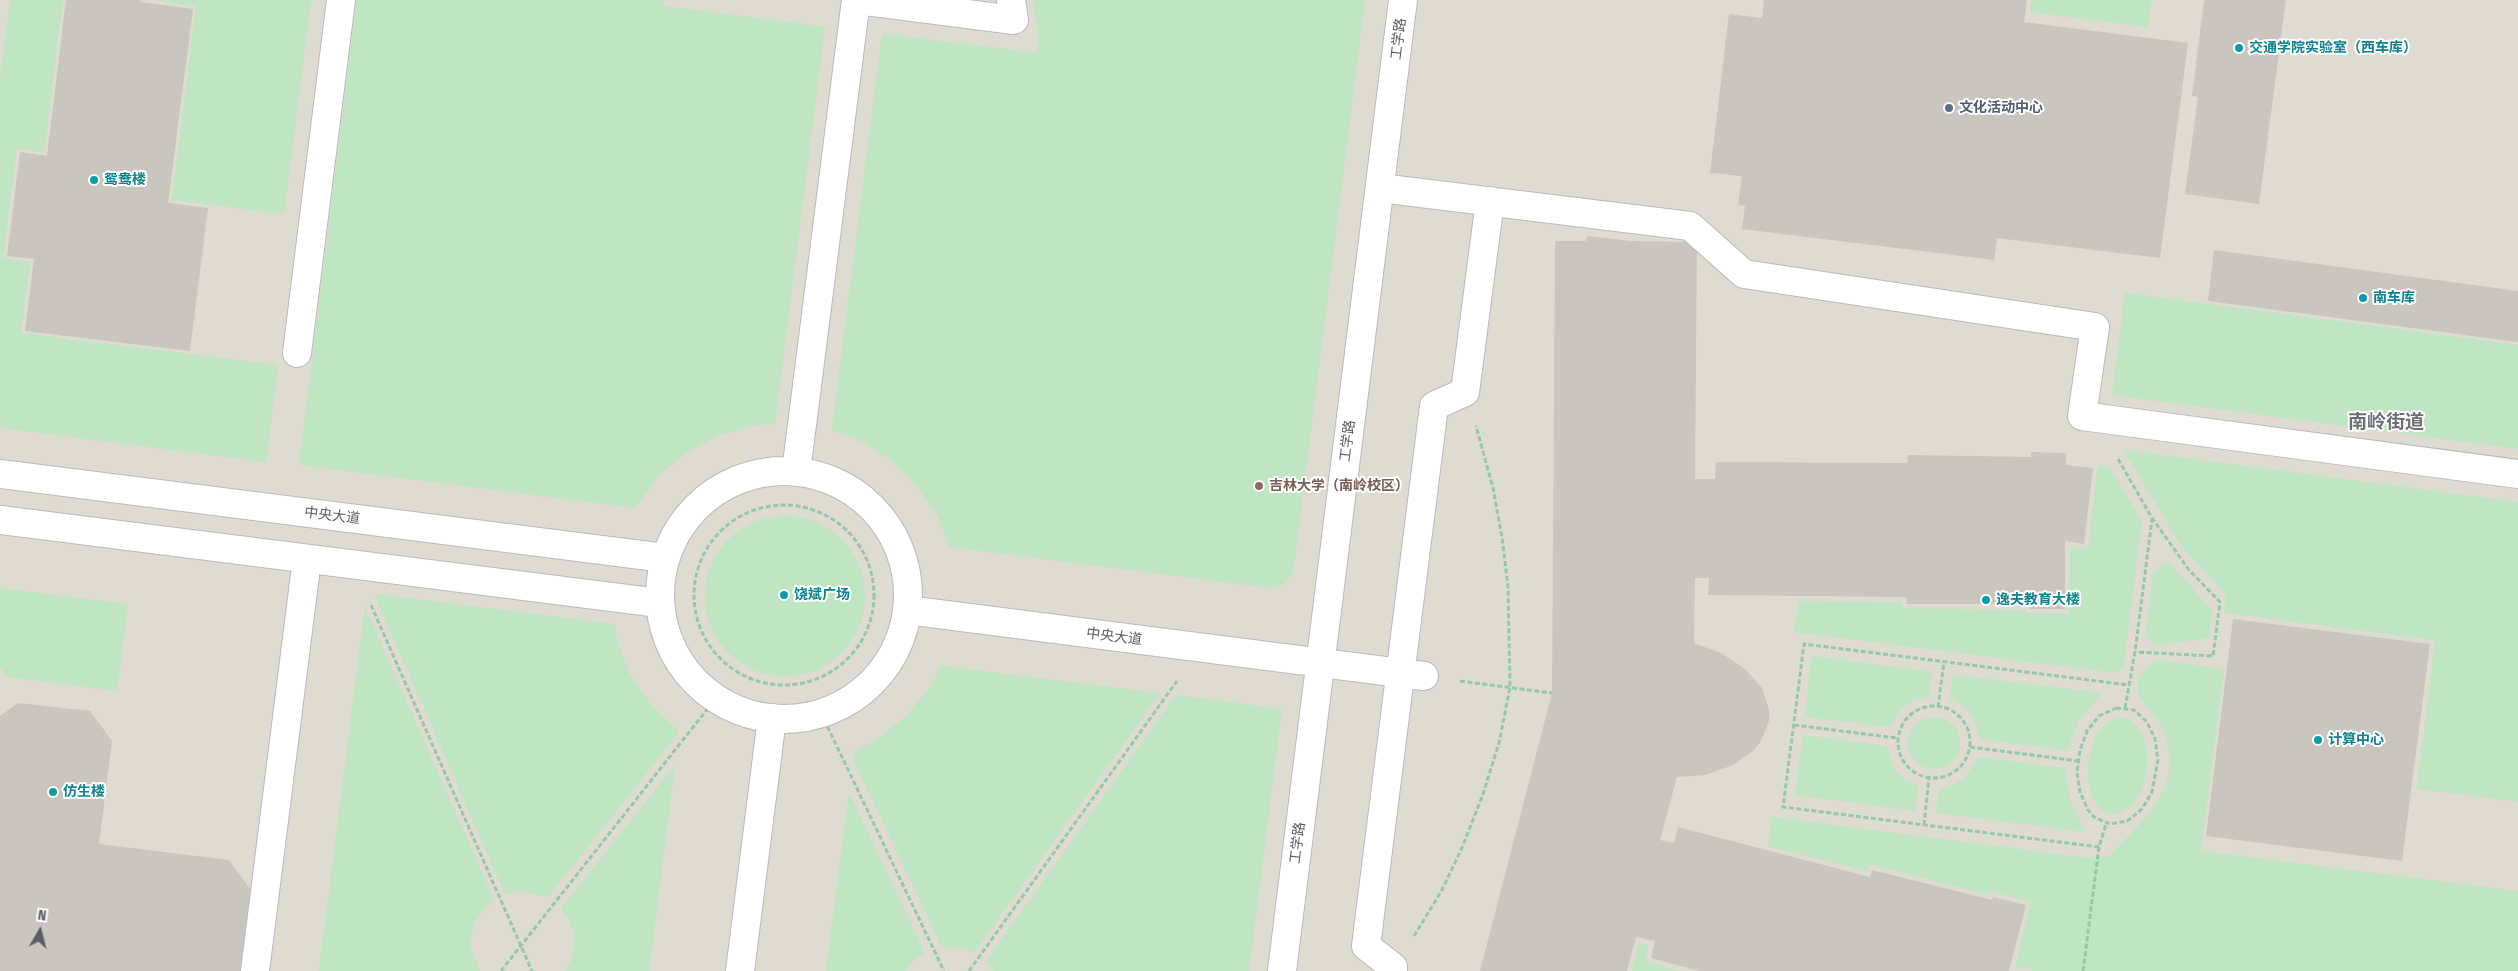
<!DOCTYPE html>
<html>
<head>
<meta charset="utf-8">
<style>
  body { margin:0 }
  #map { position:relative; width:2518px; height:971px; overflow:hidden; background:#eeece3; font-family:"Fira Sans Condensed",sans-serif }
  canvas { display:block }
  .north { position:absolute; left:15px; top:906px; width:50px; height:50px; -webkit-text-stroke:4px #fff; paint-order:stroke; rotate:8deg; font-size:14px; font-weight:700; line-height:20px; text-align:center; color:#5b5e64 }
  .north::after { content:''; display:block; margin:auto; width:18px; height:22px; background:#5b5e64; clip-path:polygon(50% 0,100% 100%,50% 72%,0 100%) }
</style>
</head>
<body>
<div id="map">
<canvas width="2518" height="971"></canvas>
<div class="north">N</div>
</div>
<script>
const g = document.querySelector('canvas').getContext('2d');
g.lineJoin = 'round';
function fill(path, color) {
  g.fillStyle = color;
  g.fill(path, 'evenodd');
}
function poly(rows) {
  const path = new Path2D();
  for (const r of rows) {
    if (r.length === 3) {
      path.moveTo(r[0] + r[2], r[1]);
      path.arc(r[0], r[1], r[2], 0, 2 * Math.PI);
      continue;
    }
    path.moveTo(r[0], r[1]);
    for (let i = 2; i < r.length; i += 2) path.lineTo(r[i], r[i + 1]);
  }
  return path;
}
function trace(path, color, width, dash) {
  g.strokeStyle = color;
  g.lineWidth = width;
  g.lineCap = dash ? 'butt' : 'round';
  g.setLineDash(dash || []);
  g.stroke(path);
}
function write(font, color, halo, rows, align = 'center') {
  g.font = font + ' "Fira Sans Condensed","Noto Sans SC",sans-serif';
  g.lineWidth = 4;
  g.setLineDash([]);
  g.textBaseline = 'middle';
  g.strokeStyle = halo;
  g.fillStyle = color;
  for (const [text, x, y, turn = 0] of rows) {
    g.save();
    g.translate(x, y);
    g.rotate((+turn || 0) * Math.PI / 180);
    g.textAlign = isNaN(turn) ? turn : align;
    if (halo) g.strokeText(text, 0, 0);
    g.fillText(text, 0, 0);
    g.restore();
  }
}
const education = poly([
  [0,0,2518,0,2518,971,0,971]
]);
const green = poly([
  [10,0,63,0,44,152,17,149,3,258,30,262,21,333,278,365,266,462,0,428,0,79],
  [153,0,311,0,284,214,172,200,196,6],
  [357,0,664,0,664,6,825,27,775,424,755,425,720,435,688,452,660,474,635,508,299,465],
  [1033,0,1365,0,1294,565,1291,575,1285,583,1277,587,1269,588,950,547,937,515,917,486,891,460,861,441,832,430,882,34,1037,53,1038,29],
  [2032,0,2151,0,2148,27,2030,12],
  [2125,293,2518,345,2518,449,2112,395],
  [2124,450,2518,502,2518,802,2417,789,2435,640,2224,613,2226,594,2180,544],
  [2098,465,2110,468,2142,521,2123,668,2116,673,1794,632,1799,601,1902,602,1902,608,2026,610,2026,613,2069,614,2070,547,2088,549],
  [785,596,80],
  [2167,564,2173,566,2212,611,2209,638,2157,645,2149,641,2146,632,2153,575,2160,565],
  [0,588,128,604,117,691,7,677,0,667],
  [374,594,615,624,617,641,630,675,651,705,679,732,548,897,522,891,505,894],
  [365,607,494,900,483,909,475,922,471,936,471,950,480,971,319,971],
  [1812,656,1932,672,1929,696,1915,699,1901,708,1890,727,1805,717],
  [2157,660,2224,669,2201,851,2518,891,2518,971,2032,971,2032,969,2015,967,2031,902,1990,891,1989,895,1869,864,1867,871,1768,846,1772,817,2096,859,2108,857,2146,818,2165,789,2169,772,2169,755,2166,737,2159,721,2142,700,2138,691,2138,681,2142,672],
  [941,666,1160,693,974,953,965,948,942,947,853,759,854,752,879,738,907,715,930,687],
  [1953,675,2102,693,2078,721,2067,750,1980,739,1973,717,1962,705,1950,699],
  [1176,695,1282,709,1249,971,994,971,986,961],
  [1934,743,26],
  [2118,717,2129,719,2143,734,2147,751,2147,769,2143,788,2134,803,2123,812,2111,814,2100,809,2092,797,2088,781,2088,762,2096,735,2106,724],
  [1803,735,1887,746,1894,768,1905,780,1918,786,1915,811,1795,795],
  [1978,757,2065,768,2070,800,2085,832,1936,813,1939,789,1952,786,1966,777],
  [675,765,649,971,565,971,570,963,574,949,574,934,569,920,561,909],
  [849,793,925,953,914,960,905,971,826,971],
  [1639,942,1649,945,1645,962,1681,971,1632,971]
]);
const building = poly([
  [66,0,140,0,140,2,193,9,168,203,208,208,190,351,25,331,34,259,7,256,20,152,47,156],
  [1764,0,2027,0,2024,22,2188,43,2160,258,1997,238,1994,260,1742,229,1745,206,1738,205,1742,176,1710,173,1729,14,1762,18],
  [2204,0,2286,0,2259,204,2185,194,2198,97,2192,96],
  [1587,236,1631,241,1697,242,1695,479,1715,479,1716,462,1907,463,1908,455,2031,457,2031,452,2066,453,2066,465,2093,468,2084,544,2065,541,2065,609,2030,609,2030,604,1906,604,1907,597,1708,595,1709,578,1695,578,1694,643,1721,653,1745,669,1762,688,1769,710,1769,721,1761,741,1754,750,1733,765,1705,775,1677,777,1660,840,1674,843,1678,827,1870,877,1872,870,1992,900,1993,897,2026,905,2009,971,1700,971,1651,958,1655,941,1636,937,1627,971,1480,971,1552,693,1555,241,1586,241],
  [2214,250,2518,291,2518,342,2208,301],
  [2233,619,2430,644,2402,861,2206,836],
  [18,703,90,711,112,741,99,844,229,860,251,890,240,971,0,971,0,716]
]);
const path = poly([
  [2118,459,2152,518,2189,570,2220,602,2213,656,2135,652],
  [784,595,90],
  [371,605,532,971],
  [1460,681,1552,693],
  [1934,742,36],
  [1938,707,1944,662],
  [2116,708,2134,710,2147,722,2155,739,2158,760,2152,792,2142,809,2127,821,2110,824,2094,817,2088,810,2080,792,2077,772,2080,750,2087,731,2099,716,2116,708],
  [2125,708,2135,652,2152,519],
  [821,713,944,971],
  [1794,725,1897,738],
  [1970,747,2078,761],
  [1924,825,1929,778],
  [2099,847,1783,807,1804,644,2129,685],
  [1414,936,1442,890,1461,850,1482,797,1499,743,1510,687,1508,587,1502,537,1493,488,1476,426],
  [501,971,716,698],
  [969,971,1177,681],
  [2083,971,2099,847,2106,824]
]);
const minor = poly([
  [858,0,1014,20,1011,0],
  [1380,188,1690,226,1744,274,2095,327,2082,416,2518,474],
  [297,353,341,0],
  [784,595,124],
  [796,472,856,0],
  [0,474,665,558],
  [0,520,659,603],
  [907,610,1424,676],
  [255,971,307,559],
  [740,971,772,718],
  [1282,971,1403,0],
  [1393,971,1393,967,1366,946,1434,406,1465,392,1490,201]
]);
const markers = [
  [2239,48,5,"#0f9aa8"],
  [1949,108,5,"#5c6f8a"],
  [94,180,5,"#0f9aa8"],
  [2363,298,5,"#0f9aa8"],
  [1259,486,5,"#8d6e63"],
  [784,595,5,"#0f9aa8"],
  [1986,600,5,"#0f9aa8"],
  [2318,740,5,"#0f9aa8"],
  [53,792,5,"#0f9aa8"]
];
const streetNames = [
  ["工学路",1399,39,-83],
  ["工学路",1348,441,-83],
  ["中央大道",332,516,7],
  ["中央大道",1114,637,7],
  ["工学路",1298,843,-83]
];
const cultureNames = [
  ["交通学院实验室（西车库）",2249,48],
  ["鸳鸯楼",104,180],
  ["南车库",2373,298],
  ["饶斌广场",794,595],
  ["逸夫教育大楼",1996,600],
  ["计算中心",2328,740],
  ["仿生楼",63,792]
];
const serviceNames = [
  ["文化活动中心",1959,108]
];
const educationNames = [
  ["吉林大学（南岭校区）",1269,486]
];
const districtNames = [
  ["南岭街道",2386,423]
];
fill(education, '#dedbd1');
fill(green, '#bfe5c2');
fill(building, '#c9c6c0');
trace(minor, '#b8babf', 30);
trace(path, '#98c6a8', 3, [5, 2.5]);
trace(minor, '#fff', 28);
for (const [x, y, r, color] of markers) {
  const dot = new Path2D();
  dot.arc(x, y, r, 0, 2 * Math.PI);
  g.fillStyle = color;
  g.fill(dot);
  trace(dot, '#fff', 2);
}
write('14px', '#5b5e64', '#fff', streetNames);
write('bold 14px', '#0d838f', '#fff', cultureNames, 'left');
write('bold 14px', '#4e5e75', '#fff', serviceNames, 'left');
write('bold 14px', '#785e54', '#fff', educationNames, 'left');
write('bold 19px', '#6c7076', '#fff', districtNames);
</script>
</body>
</html>
